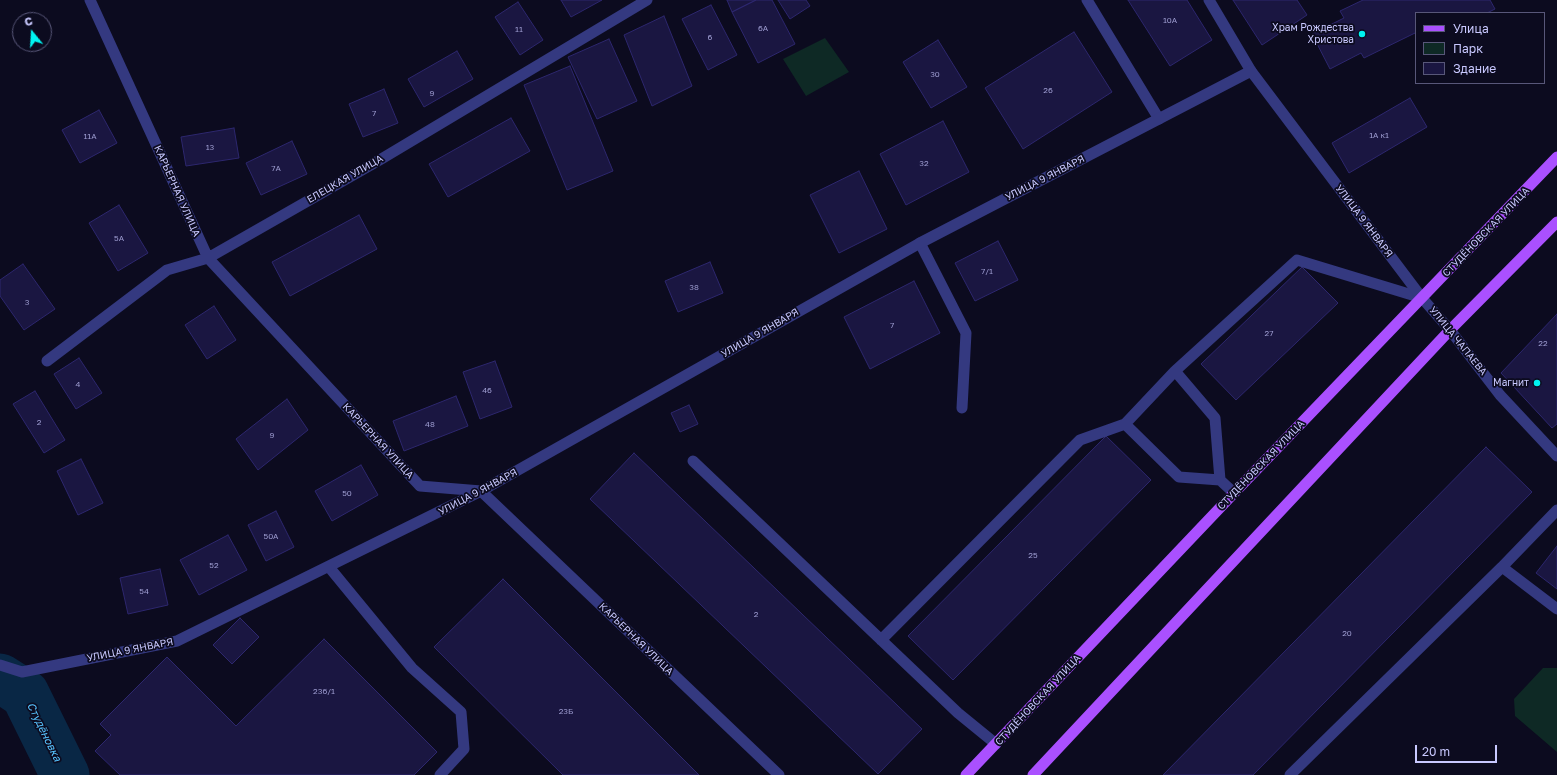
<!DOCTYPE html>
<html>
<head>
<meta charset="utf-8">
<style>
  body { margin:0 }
  #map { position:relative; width:1557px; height:775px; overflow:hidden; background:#0c0b1f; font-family:"Golos Text",sans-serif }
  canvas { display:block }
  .legend { position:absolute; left:1415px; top:12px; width:130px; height:72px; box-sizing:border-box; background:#0c0b1f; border:1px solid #585779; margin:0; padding:5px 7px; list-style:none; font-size:12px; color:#c9c9ff }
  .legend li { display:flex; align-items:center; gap:8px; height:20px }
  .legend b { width:20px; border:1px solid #585779 }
  .north { position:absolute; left:12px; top:12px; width:40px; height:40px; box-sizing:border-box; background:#0c0b1f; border:1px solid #585779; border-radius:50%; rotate:342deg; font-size:11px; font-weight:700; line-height:16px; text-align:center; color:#c9c9ff }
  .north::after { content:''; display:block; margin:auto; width:14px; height:18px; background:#00f4f1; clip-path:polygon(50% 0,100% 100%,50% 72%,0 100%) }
  .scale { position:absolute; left:1415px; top:745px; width:82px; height:18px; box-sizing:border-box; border:2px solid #c9c9ff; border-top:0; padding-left:5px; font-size:12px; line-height:14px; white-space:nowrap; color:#c9c9ff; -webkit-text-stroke:3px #0c0b1f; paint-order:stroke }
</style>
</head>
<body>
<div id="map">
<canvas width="1557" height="775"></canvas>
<ul class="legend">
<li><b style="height:5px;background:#aa50ff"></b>Улица</li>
<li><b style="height:11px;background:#0e2925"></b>Парк</li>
<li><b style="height:11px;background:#1a1641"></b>Здание</li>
</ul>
<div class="north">С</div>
<div class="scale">20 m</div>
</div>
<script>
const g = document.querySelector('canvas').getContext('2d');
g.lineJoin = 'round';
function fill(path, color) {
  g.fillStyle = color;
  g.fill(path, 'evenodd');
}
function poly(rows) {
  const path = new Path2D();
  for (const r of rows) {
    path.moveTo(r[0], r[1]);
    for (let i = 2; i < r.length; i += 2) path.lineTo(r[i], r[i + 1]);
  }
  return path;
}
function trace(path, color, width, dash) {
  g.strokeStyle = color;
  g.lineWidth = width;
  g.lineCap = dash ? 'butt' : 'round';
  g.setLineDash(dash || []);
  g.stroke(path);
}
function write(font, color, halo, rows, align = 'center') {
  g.font = font + ' "Golos Text",sans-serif';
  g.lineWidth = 3.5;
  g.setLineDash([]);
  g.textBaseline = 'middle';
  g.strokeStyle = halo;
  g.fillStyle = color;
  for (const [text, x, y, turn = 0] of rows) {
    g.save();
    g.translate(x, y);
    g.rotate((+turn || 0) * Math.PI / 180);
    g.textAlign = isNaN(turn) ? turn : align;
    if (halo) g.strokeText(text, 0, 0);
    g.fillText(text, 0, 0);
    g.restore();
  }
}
const green = poly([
  [825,38,849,72,806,96,783,59],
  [1543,668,1557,668,1557,752,1515,716,1514,699]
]);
const river = poly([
  [0,678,25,694,65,775]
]);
const building = poly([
  [561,0,602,0,571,17,561,0],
  [727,0,756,0,732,12,727,0],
  [756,0,772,0,795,44,758,63,732,12,756,0],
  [778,0,806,0,810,6,790,19,778,0],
  [1128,0,1187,0,1212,40,1170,66,1128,0],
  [1233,0,1297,0,1307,15,1262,45,1233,0],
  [1363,0,1490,0,1495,9,1487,13,1416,13,1416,35,1415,33,1364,58,1361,53,1330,69,1312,34,1344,18,1340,11,1363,0],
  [518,2,543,40,520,55,495,17,518,2],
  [711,5,737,55,708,70,682,19,711,5],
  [664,16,692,86,652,106,624,35,664,16],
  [1074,32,1112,92,1023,149,985,88,1074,32],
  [609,39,637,101,597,119,568,57,609,39],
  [938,40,967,87,931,108,903,62,938,40],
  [457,51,473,79,424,107,408,79,457,51],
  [570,66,613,171,567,190,524,85,570,66],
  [384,89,398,123,363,137,349,104,384,89],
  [1410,98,1427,127,1349,173,1332,143,1410,98],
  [99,110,117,143,80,163,62,130,99,110],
  [511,118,530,151,448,197,429,164,511,118],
  [943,121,969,172,906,205,880,154,943,121],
  [234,128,239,158,186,166,181,137,234,128],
  [292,141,307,174,261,195,246,163,292,141],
  [859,171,887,229,839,253,810,195,859,171],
  [119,205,148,253,118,271,89,223,119,205],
  [359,215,377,249,290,296,272,262,359,215],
  [998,241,1018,280,975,301,955,263,998,241],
  [710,262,723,293,678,312,665,281,710,262],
  [23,264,55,309,24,330,0,296,0,280,23,264],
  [1302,267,1338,303,1236,400,1201,364,1302,267],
  [914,281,940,333,870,369,844,317,914,281],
  [214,306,236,340,207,359,185,325,214,306],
  [1557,314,1557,424,1552,428,1501,373,1557,314],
  [79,358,102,393,76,409,54,374,79,358],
  [495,361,512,407,480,419,463,372,495,361],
  [35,391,65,440,44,453,13,404,35,391],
  [456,396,468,426,404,451,393,421,456,396],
  [287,399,308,430,258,470,236,439,287,399],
  [689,405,698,424,680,432,671,413,689,405],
  [1106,436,1151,480,953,680,908,636,1106,436],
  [1486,447,1532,492,1253,775,1163,775,1486,447],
  [634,453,922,729,878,774,590,499,634,453],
  [81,459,103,503,78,515,57,471,81,459],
  [361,465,378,495,332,521,315,491,361,465],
  [276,511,294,547,266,561,248,525,276,511],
  [228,535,247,570,199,595,180,560,228,535],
  [1557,546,1557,589,1536,573,1557,546],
  [160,569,168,605,128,614,120,578,160,569],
  [503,579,699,775,563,775,434,647,503,579],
  [240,618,259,637,232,664,213,645,240,618],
  [324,639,437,752,414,775,120,775,95,751,111,735,100,724,167,657,236,726,324,639]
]);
const service = poly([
  [1087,0,1159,119],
  [1209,0,1251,71],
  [920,243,966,333,962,408],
  [1175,371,1297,260,1422,298],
  [1125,424,1175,371,1215,418,1220,480],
  [693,461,958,713,996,744],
  [329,567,412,668,461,712,464,749,440,775],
  [1502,567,1557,609],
  [881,640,1080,440,1125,424,1179,477,1220,480,1234,493],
  [1290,775,1502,567,1557,510]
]);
const minor = poly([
  [90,0,208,258,420,486,481,491,779,775],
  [47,361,167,270,208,258,383,158,647,0],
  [0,665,22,672,177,641,481,491,920,243,1251,71,1422,298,1450,330,1500,395,1557,456]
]);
const primary = poly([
  [966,775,1234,493,1557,157],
  [1033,775,1450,330,1557,222]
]);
const markers = [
  [1362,34,4,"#00f4f1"],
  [1537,383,4,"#00f4f1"]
];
const numberNames = [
  ["10А",1170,20],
  ["6А",763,28],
  ["11",519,29],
  ["6",710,37],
  ["30",935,74],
  ["26",1048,90],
  ["9",432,93],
  ["7",374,113],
  ["1А к1",1379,135],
  ["11А",90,136],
  ["13",210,147],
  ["32",924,163],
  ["7А",276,168],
  ["5А",119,238],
  ["7/1",987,271],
  ["38",694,287],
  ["3",27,302],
  ["7",892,325],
  ["27",1269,333],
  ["22",1543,343],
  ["4",78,384],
  ["46",487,390],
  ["2",39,422],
  ["48",430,424],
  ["9",272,435],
  ["50",347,493],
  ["50А",271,536],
  ["25",1033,555],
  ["52",214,565],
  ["54",144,591],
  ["2",756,614],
  ["20",1347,633],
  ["23б/1",324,691],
  ["23Б",566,711]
];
const poiNames = [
  ["Храм Рождества",1354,28],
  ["Христова",1354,40],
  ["Магнит",1529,383]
];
const streetNames = [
  ["УЛИЦА 9 ЯНВАРЯ",1045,178,-27],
  ["ЕЛЕЦКАЯ УЛИЦА",345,179,-30],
  ["КАРЬЕРНАЯ УЛИЦА",177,191,66],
  ["УЛИЦА 9 ЯНВАРЯ",1364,221,53],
  ["СТУДЁНОВСКАЯ УЛИЦА",1486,232,-46],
  ["УЛИЦА 9 ЯНВАРЯ",760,333,-30],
  ["УЛИЦА ЧАПАЕВА",1458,341,51],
  ["КАРЬЕРНАЯ УЛИЦА",378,441,47],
  ["СТУДЁНОВСКАЯ УЛИЦА",1261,465,-46],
  ["УЛИЦА 9 ЯНВАРЯ",478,492,-28],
  ["КАРЬЕРНАЯ УЛИЦА",636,639,44],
  ["УЛИЦА 9 ЯНВАРЯ",130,650,-11],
  ["СТУДЁНОВСКАЯ УЛИЦА",1038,700,-47]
];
const waterNames = [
  ["Студёновка",44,732,64]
];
fill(green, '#0e2925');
trace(river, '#092745', 49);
fill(building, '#1a1641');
trace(building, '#2d276e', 1);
trace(service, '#343980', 11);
trace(minor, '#343980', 11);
trace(primary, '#aa50ff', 11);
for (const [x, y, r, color] of markers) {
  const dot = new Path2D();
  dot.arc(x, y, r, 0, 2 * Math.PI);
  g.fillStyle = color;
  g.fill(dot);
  trace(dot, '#0c0b1f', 1.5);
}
write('8px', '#9d9cd0', null, numberNames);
write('10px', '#c9c9ff', '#0c0b1f', poiNames, 'right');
write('10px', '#c9c9ff', '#0c0b1f', streetNames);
write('italic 11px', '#57c4ff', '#0c0b1f', waterNames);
</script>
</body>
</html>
